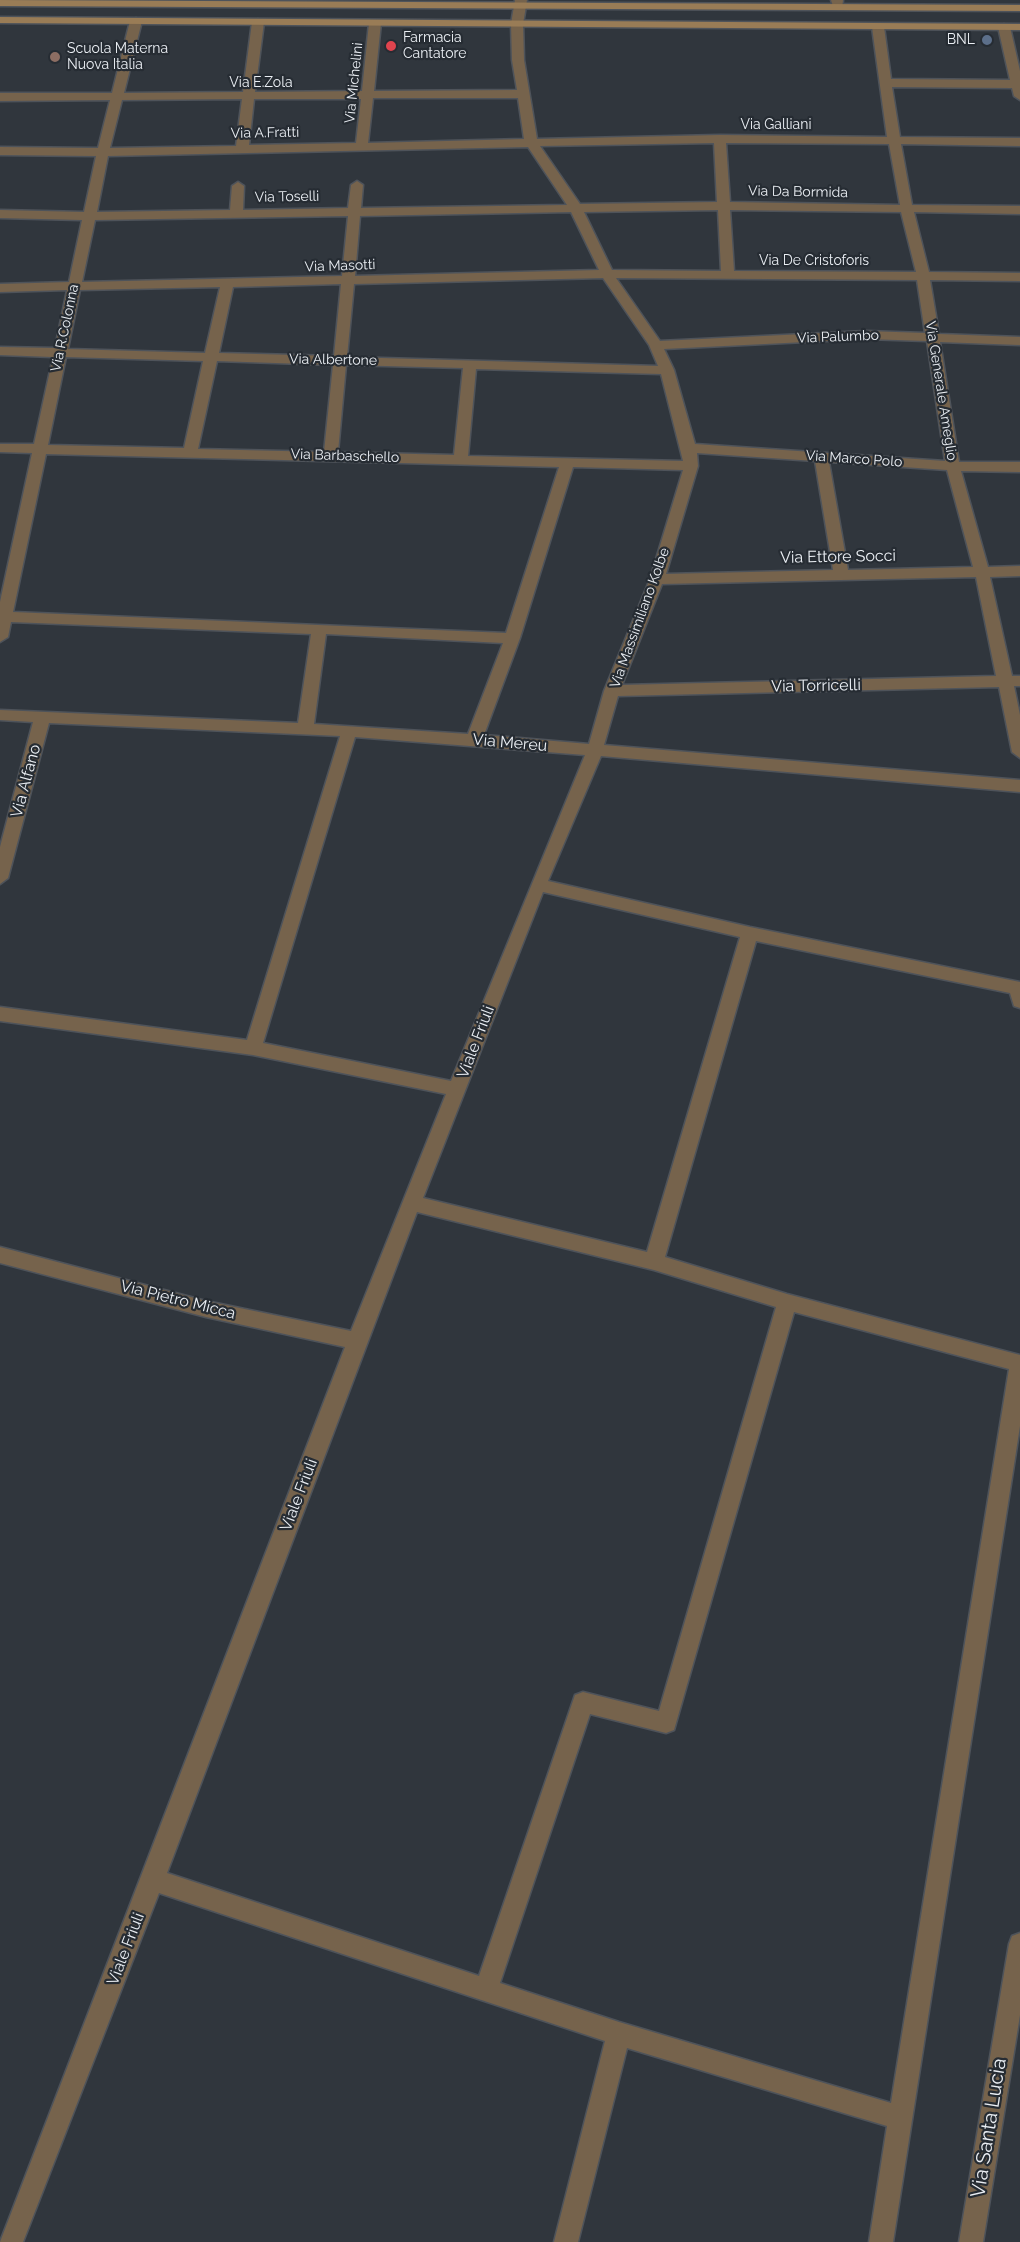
<!DOCTYPE html>
<html>
<head>
<meta charset="utf-8">
<style>
  body { margin:0 }
  canvas { display:block; background:#30363d }
</style>
</head>
<body>
<canvas width="1020" height="2242"></canvas>
<script>
const g = document.querySelector('canvas').getContext('2d');
g.lineJoin = 'round';
function poly(rows) {
  const path = new Path2D();
  for (const r of rows) {
    path.moveTo(r[0], r[1]);
    for (let i = 2; i < r.length; i += 2) path.lineTo(r[i], r[i + 1]);
  }
  return path;
}
function trace(path, color, width, dash) {
  g.strokeStyle = color;
  g.lineWidth = width;
  g.lineCap = dash ? 'butt' : 'round';
  g.setLineDash(dash || []);
  g.stroke(path);
}
function fill(path, color) {
  g.fillStyle = color;
  g.fill(path, 'evenodd');
}
function write(font, color, halo, rows, align = 'center') {
  g.font = font + ' Raleway,sans-serif';
  g.lineWidth = 4.5;
  g.setLineDash([]);
  g.textBaseline = 'middle';
  g.strokeStyle = halo;
  g.fillStyle = color;
  for (const [text, x, y, turn = 0] of rows) {
    g.save();
    g.translate(x, y);
    g.rotate((+turn || 0) * Math.PI / 180);
    g.textAlign = isNaN(turn) ? turn : align;
    if (halo) g.strokeText(text, 0, 0);
    g.fillText(text, 0, 0);
    g.restore();
  }
}
const street = poly([
  [515,0,527,0,523,24,524,60,537,139,720,135,887,137,872,27,878,24,884,27,891,79,1010,80,998,27,1004,24,1010,27,1020,71,1020,100,1014,96,1012,88,892,87,900,137,1020,138,1020,146,901,144,912,205,1020,206,1020,214,914,212,929,272,1020,273,1020,281,930,280,939,334,1020,337,1020,345,940,342,959,462,1020,462,1020,472,961,471,988,567,1020,566,1020,576,990,577,1012,676,1020,676,1020,686,1014,686,1020,715,1020,758,1012,752,999,687,618,696,604,745,1020,780,1020,792,601,756,548,881,750,927,1020,982,1020,1008,1014,1006,1010,993,756,941,665,1257,787,1294,1020,1355,1020,1426,893,2242,869,2242,887,2126,627,2048,578,2242,554,2242,605,2041,159,1893,23,2242,0,2242,345,1347,206,1317,0,1263,0,1247,206,1301,351,1331,446,1094,253,1055,0,1021,0,1007,247,1040,340,736,49,723,8,878,0,884,0,847,33,722,0,720,0,710,298,723,311,634,11,622,8,637,0,642,0,602,32,453,0,452,0,444,34,444,53,357,0,355,0,347,55,348,67,290,0,292,0,284,69,282,82,220,0,218,0,210,84,212,96,156,0,155,0,147,98,148,110,100,0,101,0,93,112,93,130,21,136,18,142,21,124,93,243,92,252,22,258,19,264,22,255,92,362,91,369,23,375,20,381,23,374,91,517,90,512,60,511,24,515,0],
  [373,98,518,98,524,139,368,143,373,98],
  [242,99,236,146,110,148,122,100,242,99],
  [254,99,361,99,356,143,249,145,254,99],
  [714,143,717,202,580,204,540,146,714,143],
  [726,143,889,144,900,205,730,202,726,143],
  [528,147,567,205,361,208,363,185,357,181,351,185,348,208,243,210,244,186,238,182,232,186,230,210,97,212,108,156,528,147],
  [718,210,721,271,612,270,584,212,718,210],
  [730,210,901,212,916,272,734,271,730,210],
  [571,212,599,270,355,276,360,216,571,212],
  [348,216,342,276,82,282,95,220,348,216],
  [603,278,649,345,658,366,347,357,354,284,603,278],
  [616,278,917,280,925,333,866,331,660,341,616,278],
  [341,284,334,356,219,353,233,287,341,284],
  [220,287,205,353,68,349,80,290,220,287],
  [866,339,927,341,945,461,695,444,674,370,664,349,866,339],
  [66,357,203,361,184,448,48,445,66,357],
  [217,361,333,365,324,452,198,449,217,361],
  [346,365,463,368,454,455,338,452,346,365],
  [476,369,661,374,683,461,468,456,476,369],
  [697,453,815,461,833,570,666,574,698,466,697,453],
  [46,454,559,467,506,633,13,612,46,454],
  [829,462,947,470,973,567,848,570,829,462],
  [573,467,683,470,650,579,604,691,589,744,484,735,520,638,573,467],
  [976,577,996,676,622,685,662,584,976,577],
  [326,634,503,643,468,734,314,724,326,634],
  [355,737,585,755,451,1081,263,1043,355,737],
  [543,892,740,937,647,1252,423,1198,543,892],
  [417,1212,654,1270,776,1307,659,1711,583,1692,575,1695,479,1976,167,1873,417,1212],
  [794,1312,1009,1369,891,2103,619,2022,500,1983,590,1714,666,1733,674,1730,794,1312],
  [831,0,843,0,842,9,834,9,831,0],
  [1020,1933,1020,2015,983,2242,959,2242,1009,1944,1012,1936,1020,1933]
]);
const secondary = poly([
  [0,0,1020,5,1020,11,0,6,0,0],
  [0,17,1020,24,1020,30,0,23,0,17]
]);
const markers = [
  [987,40,6,"#5c6f8a"],
  [391,46,6,"#e0444e"],
  [55,57,6,"#8d6e63"]
];
const farPoinames = [
  ["Farmacia",403,38],
  ["Cantatore",403,54],
  ["BNL",975,40,"right"],
  ["Scuola Materna",67,49],
  ["Nuova Italia",67,65]
];
const farStreetnames = [
  ["Via E.Zola",261,83],
  ["Via Michelini",354,83,-84],
  ["Via Galliani",776,125],
  ["Via A.Fratti",265,133,-1],
  ["Via Da Bormida",798,192,1],
  ["Via Toselli",287,197,-1],
  ["Via De Cristoforis",814,261],
  ["Via Masotti",340,266,-2],
  ["Via R.Colonna",65,328,-78],
  ["Via Palumbo",838,337,-2],
  ["Via Albertone",333,360,1],
  ["Via Generale Ameglio",941,391,81],
  ["Via Barbaschello",345,456,2],
  ["Via Marco Polo",854,459,4],
  ["Via Massimiliano Kolbe",640,618,-70]
];
const streetNames = [
  ["Via Ettore Socci",838,557,-1],
  ["Via Torricelli",816,686,-1],
  ["Via Mereu",510,743,5],
  ["Via Alfano",26,781,-75],
  ["Viale Friuli",476,1042,-69],
  ["Via Pietro Micca",178,1300,14],
  ["Viale Friuli",299,1495,-69],
  ["Viale Friuli",126,1949,-69]
];
const nearStreetnames = [
  ["Via Santa Lucia",989,2128,-81]
];
trace(street, '#4e535a', 3);
trace(secondary, '#4e535a', 3);
fill(street, '#76634c');
fill(secondary, '#997c56');
for (const [x, y, r, color] of markers) {
  const dot = new Path2D();
  dot.arc(x, y, r, 0, 2 * Math.PI);
  g.fillStyle = color;
  g.fill(dot);
  trace(dot, '#262c33', 2);
}
write('14px', '#eaeef3', '#262c33', farPoinames, 'left');
write('14px', '#eaeef3', '#262c33', farStreetnames);
write('16px', '#eaeef3', '#262c33', streetNames);
write('20px', '#eaeef3', '#262c33', nearStreetnames);
</script>
</body>
</html>
